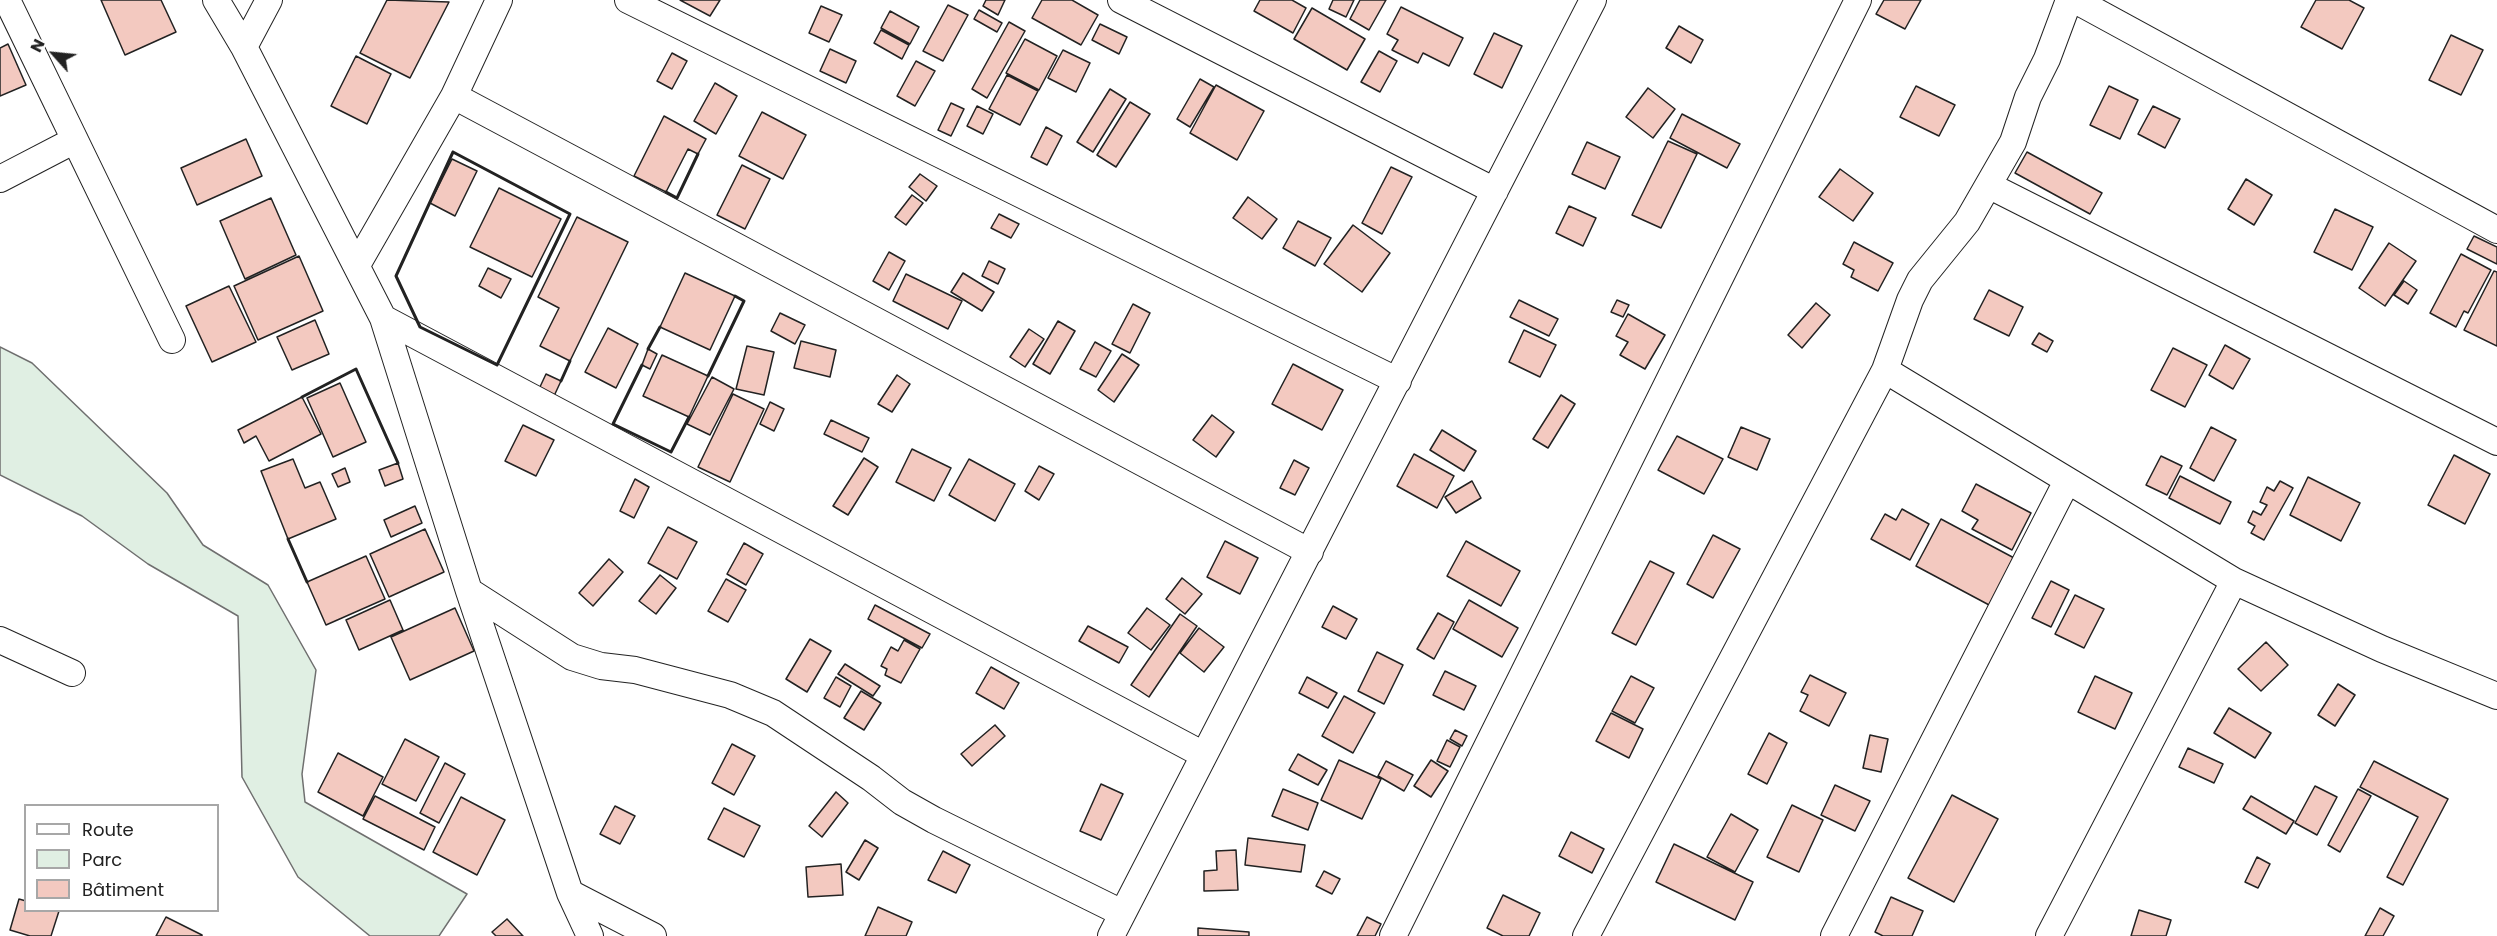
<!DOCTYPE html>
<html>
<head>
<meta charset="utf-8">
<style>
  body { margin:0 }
  #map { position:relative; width:2497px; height:936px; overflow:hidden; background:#fff; font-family:Poppins,sans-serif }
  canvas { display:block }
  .legend { position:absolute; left:24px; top:804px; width:195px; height:108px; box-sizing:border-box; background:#fff; border:2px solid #a7a7a7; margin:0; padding:8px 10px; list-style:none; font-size:18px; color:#222 }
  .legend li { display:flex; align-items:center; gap:12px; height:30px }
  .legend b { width:30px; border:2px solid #a7a7a7 }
  .north { position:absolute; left:24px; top:24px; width:60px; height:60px; -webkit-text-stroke:4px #fff; paint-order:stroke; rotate:297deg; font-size:16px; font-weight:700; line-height:24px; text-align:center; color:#222 }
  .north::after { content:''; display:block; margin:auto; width:21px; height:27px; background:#222; clip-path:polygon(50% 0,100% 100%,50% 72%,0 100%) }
</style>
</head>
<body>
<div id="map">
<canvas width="2497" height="936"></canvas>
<ul class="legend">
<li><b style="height:8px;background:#fff"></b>Route</li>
<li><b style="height:16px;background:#e0efe3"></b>Parc</li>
<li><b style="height:16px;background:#f3c9c0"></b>Bâtiment</li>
</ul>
<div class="north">N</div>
</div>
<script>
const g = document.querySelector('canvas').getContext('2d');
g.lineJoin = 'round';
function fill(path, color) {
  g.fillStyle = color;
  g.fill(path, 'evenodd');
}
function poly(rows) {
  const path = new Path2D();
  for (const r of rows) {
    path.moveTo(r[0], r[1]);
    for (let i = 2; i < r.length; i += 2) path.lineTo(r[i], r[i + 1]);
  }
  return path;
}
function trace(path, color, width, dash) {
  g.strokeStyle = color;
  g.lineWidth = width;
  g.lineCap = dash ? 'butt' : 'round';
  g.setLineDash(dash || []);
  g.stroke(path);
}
const green = poly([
  [0,347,32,363,167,493,203,545,268,585,316,670,302,774,305,802,467,894,439,936,370,936,298,877,242,777,238,616,148,564,82,516,0,475,0,347]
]);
const building = poly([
  [101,0,161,0,176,32,125,55,101,0],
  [387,0,449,2,410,78,360,53,387,0],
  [680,0,720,0,710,16,680,0],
  [986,0,1005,0,998,15,983,6,986,0],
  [1042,0,1072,0,1098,15,1081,45,1032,18,1042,0],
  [1260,0,1292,0,1306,8,1293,33,1254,11,1260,0],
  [1333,0,1354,0,1346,17,1329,9,1333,0],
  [1360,0,1386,0,1369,30,1350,19,1360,0],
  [1884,0,1921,0,1905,29,1876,14,1884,0],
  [2316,0,2349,0,2364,8,2342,49,2301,27,2316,0],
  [948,5,968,15,943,61,923,51,948,5],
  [821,6,842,15,829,42,809,33,821,6],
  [1401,7,1463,38,1449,66,1423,53,1418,63,1392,50,1398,40,1387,34,1401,7],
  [1312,8,1365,39,1347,70,1294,39,1312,8],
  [979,10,1002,23,997,32,974,19,979,10],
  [890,11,919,27,910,44,881,28,890,11],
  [1009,22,1025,31,987,98,972,89,1009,22],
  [1100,24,1127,37,1119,54,1092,40,1100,24],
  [1679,26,1703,40,1691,63,1666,48,1679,26],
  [881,30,909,45,902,59,874,43,881,30],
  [1494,33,1522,46,1502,88,1474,74,1494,33],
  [2451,35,2483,50,2461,95,2429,80,2451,35],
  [1025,39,1057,56,1039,90,1006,73,1025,39],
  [8,44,26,85,0,96,0,48,8,44],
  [830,49,856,61,846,83,820,71,830,49],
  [1063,50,1090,63,1076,92,1048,78,1063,50],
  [1379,51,1397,61,1380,92,1361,82,1379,51],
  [672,53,687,61,672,89,657,81,672,53],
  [356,56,391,74,367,124,331,106,356,56],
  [916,61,935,71,915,106,897,96,916,61],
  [1007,75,1038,91,1020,125,989,109,1007,75],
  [1200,79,1214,87,1190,127,1177,119,1200,79],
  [715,83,737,96,716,134,694,121,715,83],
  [1216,85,1264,111,1237,160,1190,133,1216,85],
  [1916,86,1955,105,1939,136,1900,117,1916,86],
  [2109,86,2138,100,2120,139,2090,125,2109,86],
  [1648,88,1675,109,1653,138,1626,117,1648,88],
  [1110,89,1126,99,1093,152,1077,142,1110,89],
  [1130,102,1150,114,1116,167,1097,155,1130,102],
  [951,103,964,109,951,136,938,130,951,103],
  [977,106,993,114,983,134,967,126,977,106],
  [2153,106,2180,119,2165,148,2138,134,2153,106],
  [762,112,806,135,783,179,739,156,762,112],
  [1682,114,1740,144,1727,168,1670,138,1682,114],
  [664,116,706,139,698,154,688,149,666,192,634,176,664,116],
  [1046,127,1062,136,1047,165,1031,157,1046,127],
  [246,139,262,176,197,205,181,168,246,139],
  [1668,141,1697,154,1661,228,1632,215,1668,141],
  [1587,142,1620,157,1605,189,1572,174,1587,142],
  [2027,152,2102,193,2090,214,2015,173,2027,152],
  [452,159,477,171,455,216,430,203,452,159],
  [742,165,770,179,745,229,717,215,742,165],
  [1391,167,1412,177,1382,234,1362,223,1391,167],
  [1840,169,1873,193,1853,221,1819,197,1840,169],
  [920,174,937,186,926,201,909,187,920,174],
  [2246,179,2272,195,2254,225,2228,209,2246,179],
  [499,188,561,219,532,277,470,247,499,188],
  [912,195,923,203,906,225,895,217,912,195],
  [1248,197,1277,219,1262,239,1233,218,1248,197],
  [271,198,296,255,245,279,220,221,271,198],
  [1569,206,1596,218,1583,246,1556,233,1569,206],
  [2335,209,2373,227,2352,270,2314,252,2335,209],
  [999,214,1019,224,1011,238,991,228,999,214],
  [577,217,628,242,570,361,540,346,559,308,538,297,577,217],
  [1298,221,1331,238,1315,266,1283,248,1298,221],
  [1353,225,1390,253,1362,292,1324,264,1353,225],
  [2474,236,2497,247,2497,264,2467,249,2474,236],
  [1854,242,1893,263,1878,291,1851,277,1854,270,1843,264,1854,242],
  [2389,243,2416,261,2385,306,2359,288,2389,243],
  [889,252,905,261,889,290,873,281,889,252],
  [2461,254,2491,270,2468,313,2464,311,2456,327,2430,313,2461,254],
  [299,256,323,311,258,340,234,286,299,256],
  [989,261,1005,269,998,284,982,276,989,261],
  [488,268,511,279,501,298,479,286,488,268],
  [2494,271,2497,272,2497,346,2464,330,2494,271],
  [685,273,735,296,710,350,660,327,685,273],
  [963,273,994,292,982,311,951,292,963,273],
  [906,274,962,301,948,329,893,301,906,274],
  [2404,281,2417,290,2408,304,2394,295,2404,281],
  [229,286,256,342,212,362,186,306,229,286],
  [1989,290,2023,307,2009,336,1974,319,1989,290],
  [1519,300,1558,319,1549,336,1510,317,1519,300],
  [1617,300,1629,305,1623,317,1611,312,1617,300],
  [1816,303,1830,315,1802,348,1788,335,1816,303],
  [1133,304,1150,313,1130,353,1112,344,1133,304],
  [780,313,805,325,795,344,771,331,780,313],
  [1628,314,1665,335,1645,369,1620,355,1628,342,1616,336,1628,314],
  [315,320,329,354,292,370,277,337,315,320],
  [1058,321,1075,331,1050,374,1033,364,1058,321],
  [608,328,638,344,616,388,585,372,608,328],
  [1029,329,1044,339,1025,367,1010,357,1029,329],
  [1524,330,1556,345,1540,377,1509,362,1524,330],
  [2039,333,2053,341,2047,352,2032,344,2039,333],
  [801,341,836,350,830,377,794,368,801,341],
  [1095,342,1111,351,1096,377,1080,369,1095,342],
  [2225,345,2250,359,2233,389,2209,375,2225,345],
  [747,346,774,352,764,395,736,389,747,346],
  [2173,348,2207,365,2185,407,2151,390,2173,348],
  [648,349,657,354,650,369,642,365,648,349],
  [1122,354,1139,365,1114,402,1098,390,1122,354],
  [662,355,708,376,689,417,643,396,662,355],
  [1293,364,1343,390,1322,430,1272,404,1293,364],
  [546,374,561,381,554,396,539,389,546,374],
  [897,375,910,384,892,412,878,404,897,375],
  [712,377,734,389,710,435,687,424,712,377],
  [340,383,366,442,333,457,307,398,340,383],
  [733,394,764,409,730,482,698,467,733,394],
  [1561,395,1575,404,1548,448,1533,439,1561,395],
  [302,397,321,434,269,461,256,436,244,443,238,430,302,397],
  [770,402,784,409,774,431,760,424,770,402],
  [1212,415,1234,432,1216,457,1193,440,1212,415],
  [831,420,869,438,862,452,824,434,831,420],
  [523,425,554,440,536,476,505,461,523,425],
  [1741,427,1770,439,1757,470,1728,457,1741,427],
  [2211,427,2236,440,2214,481,2190,468,2211,427],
  [1442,430,1476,451,1464,471,1430,450,1442,430],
  [1677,436,1723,459,1704,494,1658,470,1677,436],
  [912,449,951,468,934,501,896,482,912,449],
  [1414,454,1454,476,1437,508,1397,486,1414,454],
  [2454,455,2490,474,2465,524,2428,505,2454,455],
  [2161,456,2182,466,2167,495,2146,485,2161,456],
  [864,458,878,467,848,515,833,506,864,458],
  [293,459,305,488,320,482,336,519,288,539,261,471,293,459],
  [969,459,1015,484,995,521,949,495,969,459],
  [1294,460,1309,468,1295,495,1280,488,1294,460],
  [398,463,403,479,385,486,379,470,398,463],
  [1039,466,1054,474,1039,500,1025,491,1039,466],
  [345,468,350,482,338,487,332,474,345,468],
  [2180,476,2231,502,2220,524,2169,498,2180,476],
  [2308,477,2360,503,2341,541,2290,515,2308,477],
  [635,479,649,487,634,518,620,511,635,479],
  [1472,481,1481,498,1456,513,1445,497,1472,481],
  [2280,481,2293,488,2264,540,2251,533,2255,526,2248,522,2253,511,2261,515,2267,505,2260,502,2267,487,2274,491,2280,481],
  [1976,484,2031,513,2012,550,1972,529,1978,520,1962,511,1976,484],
  [415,506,422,523,391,537,384,520,415,506],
  [1902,509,1929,524,1910,560,1871,539,1885,514,1896,520,1902,509],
  [1941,519,2016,559,1991,606,1916,566,1941,519],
  [668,527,697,542,677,579,648,563,668,527],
  [425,529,444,572,389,597,370,554,425,529],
  [1713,535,1740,549,1713,598,1687,584,1713,535],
  [1225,541,1258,558,1240,594,1207,577,1225,541],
  [1466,541,1520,571,1501,606,1447,576,1466,541],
  [744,543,763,554,746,585,727,574,744,543],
  [366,556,385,599,326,625,307,582,366,556],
  [609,559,623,572,593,606,579,593,609,559],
  [1650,561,1674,573,1636,645,1612,633,1650,561],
  [660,575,676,588,656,614,639,601,660,575],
  [1182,578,1202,594,1185,614,1166,599,1182,578],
  [726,579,746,590,728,622,708,611,726,579],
  [2051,581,2069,590,2051,627,2032,618,2051,581],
  [2075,595,2104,609,2084,648,2055,634,2075,595],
  [390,600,403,630,359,650,346,620,390,600],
  [1469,600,1518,628,1502,657,1453,629,1469,600],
  [875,605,930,634,922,648,868,619,875,605],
  [1333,606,1357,619,1346,639,1322,627,1333,606],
  [455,608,474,651,410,680,391,637,455,608],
  [1147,608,1170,625,1151,650,1128,633,1147,608],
  [1438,613,1454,622,1434,659,1417,649,1438,613],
  [1180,614,1197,626,1149,697,1131,685,1180,614],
  [1088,626,1128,647,1119,663,1079,641,1088,626],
  [1199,628,1224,647,1204,672,1180,653,1199,628],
  [810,639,831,651,807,692,786,679,810,639],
  [904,640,920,649,901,683,885,675,887,669,881,666,891,647,898,651,904,640],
  [2266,642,2288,665,2261,691,2238,669,2266,642],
  [1377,652,1403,665,1384,704,1358,691,1377,652],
  [845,664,880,686,873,696,838,674,845,664],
  [991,667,1019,683,1004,709,976,693,991,667],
  [1445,671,1476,686,1464,710,1433,695,1445,671],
  [1810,675,1846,693,1829,726,1800,711,1808,695,1801,692,1810,675],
  [1631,676,1654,688,1635,723,1612,711,1631,676],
  [2095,676,2132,693,2115,729,2078,712,2095,676],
  [836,677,851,686,840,707,824,698,836,677],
  [1307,677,1337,693,1328,708,1299,693,1307,677],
  [2338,684,2355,695,2335,726,2318,715,2338,684],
  [861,691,881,703,864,730,844,718,861,691],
  [1344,696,1375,713,1353,753,1322,736,1344,696],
  [2229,708,2271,733,2255,758,2214,733,2229,708],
  [1611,713,1643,729,1629,758,1596,741,1611,713],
  [995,725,1005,736,972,766,961,754,995,725],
  [1455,730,1467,736,1462,746,1450,739,1455,730],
  [1769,733,1787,743,1767,784,1748,774,1769,733],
  [1870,735,1888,739,1881,772,1863,768,1870,735],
  [405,739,439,757,416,801,382,784,405,739],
  [1447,740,1460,747,1450,767,1437,761,1447,740],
  [732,744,755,756,734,795,712,783,732,744],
  [2188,748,2223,764,2214,783,2179,767,2188,748],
  [338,753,383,777,363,816,318,792,338,753],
  [1298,754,1327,770,1318,785,1289,770,1298,754],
  [1339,760,1381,779,1362,819,1321,800,1339,760],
  [1431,760,1448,771,1431,797,1414,786,1431,760],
  [1386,761,1413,775,1404,791,1378,776,1386,761],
  [2374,761,2448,799,2403,885,2387,877,2418,817,2360,787,2374,761],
  [445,763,465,774,439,823,420,813,445,763],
  [1101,784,1123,794,1101,840,1080,831,1101,784],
  [1835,785,1870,801,1855,831,1821,815,1835,785],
  [2315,786,2337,797,2317,835,2295,823,2315,786],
  [1283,789,1318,803,1308,830,1272,816,1283,789],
  [2358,789,2371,796,2340,852,2328,845,2358,789],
  [836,792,848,803,822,837,809,826,836,792],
  [1952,795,1998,819,1954,902,1908,878,1952,795],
  [375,796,435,827,424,850,363,819,375,796],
  [2251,796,2294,821,2286,834,2243,809,2251,796],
  [461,797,505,820,477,875,433,852,461,797],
  [1792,805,1823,820,1799,872,1767,857,1792,805],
  [615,806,635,816,620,844,600,834,615,806],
  [724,808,760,826,744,857,708,839,724,808],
  [1731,814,1758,830,1735,872,1707,857,1731,814],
  [1571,832,1604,849,1592,873,1559,856,1571,832],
  [1248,838,1305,845,1301,872,1245,865,1248,838],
  [865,840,878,848,859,880,846,872,865,840],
  [1674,844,1753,882,1735,920,1656,882,1674,844],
  [1236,850,1238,890,1204,891,1204,871,1217,870,1216,851,1236,850],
  [943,851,970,865,956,893,928,880,943,851],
  [2257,857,2270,864,2258,888,2245,882,2257,857],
  [841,864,843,895,808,897,806,867,841,864],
  [1324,871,1340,879,1332,894,1316,886,1324,871],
  [1503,895,1540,913,1529,936,1503,936,1487,928,1503,895],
  [1891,897,1923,911,1912,936,1883,936,1875,932,1891,897],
  [19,899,26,901,26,910,59,911,51,936,30,936,10,930,19,899],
  [878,907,912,922,906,936,865,936,878,907],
  [2380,908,2394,916,2383,936,2365,936,2380,908],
  [2139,910,2171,920,2166,936,2131,936,2139,910],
  [166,917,202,935,202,936,156,936,166,917],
  [1367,917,1381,924,1375,936,1357,936,1367,917],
  [507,919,523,936,496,936,492,932,507,919],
  [1198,928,1249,932,1249,936,1198,936,1198,928]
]);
const street = poly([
  [7,0,172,340],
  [216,0,244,47,383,318,469,591,570,893,590,936],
  [628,0,1398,381],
  [1121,0,1495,191],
  [2075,0,2497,230],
  [244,47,269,0],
  [454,96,1310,552],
  [0,179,75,140],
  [1990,186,2497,442],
  [357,265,454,96,499,0],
  [383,318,1202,754],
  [1885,370,2234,581,2382,649,2497,696],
  [469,591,572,657,601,666,635,670,730,695,773,713,871,778,902,802,934,820,1122,913],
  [0,640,72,673],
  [570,893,653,936],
  [1111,936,1593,0],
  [1393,936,1858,0],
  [1586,936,1885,370,1910,300,1920,280,1967,222,2013,142,2028,97,2047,59,2069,0],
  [1834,936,2067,481],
  [2049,936,2234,581]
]);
const wall = poly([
  [453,152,570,214,497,365,420,327,396,276,453,152],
  [666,192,677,198,698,154],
  [648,349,660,327],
  [642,365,613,424,671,452,689,417],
  [708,376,744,301,735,296],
  [561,381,570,361],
  [302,397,356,369,398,463],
  [288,539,307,582]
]);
fill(green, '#e0efe3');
trace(green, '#6f6f6f', 1.5);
fill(building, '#f3c9c0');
trace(building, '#222', 1.5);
trace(street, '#222', 28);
trace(street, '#fff', 26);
trace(wall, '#222', 3);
</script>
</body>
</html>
